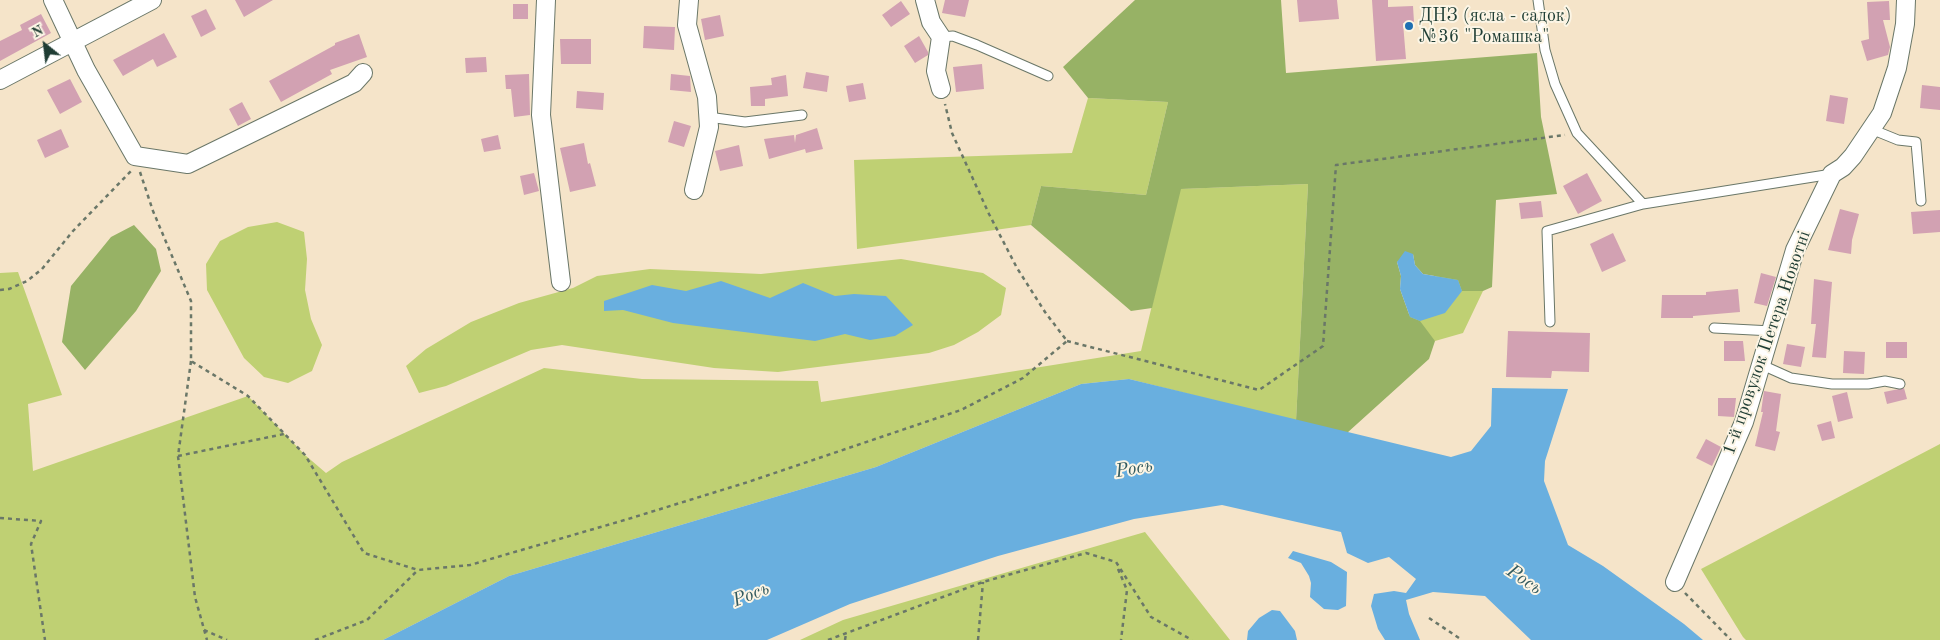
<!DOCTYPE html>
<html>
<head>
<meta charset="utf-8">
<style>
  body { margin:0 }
  #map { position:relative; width:1940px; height:640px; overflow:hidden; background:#f5e4c9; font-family:"Old Standard TT",serif }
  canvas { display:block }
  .north { position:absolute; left:20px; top:20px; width:50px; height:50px; -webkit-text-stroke:4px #fcf5e5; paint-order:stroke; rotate:331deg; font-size:14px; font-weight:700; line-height:20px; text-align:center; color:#1f3d34 }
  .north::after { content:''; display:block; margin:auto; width:18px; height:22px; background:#1f3d34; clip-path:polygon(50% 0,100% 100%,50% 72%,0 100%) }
</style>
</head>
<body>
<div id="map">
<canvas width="1940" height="640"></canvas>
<div class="north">N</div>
</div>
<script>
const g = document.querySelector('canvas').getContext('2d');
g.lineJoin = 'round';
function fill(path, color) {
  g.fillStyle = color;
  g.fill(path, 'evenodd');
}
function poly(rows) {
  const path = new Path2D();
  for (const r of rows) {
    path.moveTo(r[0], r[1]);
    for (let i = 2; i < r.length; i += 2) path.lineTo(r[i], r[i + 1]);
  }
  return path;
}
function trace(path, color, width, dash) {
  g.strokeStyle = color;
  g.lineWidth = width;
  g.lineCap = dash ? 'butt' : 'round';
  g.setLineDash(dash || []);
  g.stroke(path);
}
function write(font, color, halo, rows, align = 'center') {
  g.font = font + ' "Old Standard TT",serif';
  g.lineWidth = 4;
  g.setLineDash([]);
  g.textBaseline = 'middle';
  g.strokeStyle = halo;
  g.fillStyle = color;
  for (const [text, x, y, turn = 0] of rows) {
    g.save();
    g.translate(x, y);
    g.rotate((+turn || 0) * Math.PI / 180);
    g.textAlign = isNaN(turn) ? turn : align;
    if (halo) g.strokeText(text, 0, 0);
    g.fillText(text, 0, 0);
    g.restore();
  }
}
const green = poly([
  [1088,98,1168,102,1146,195,1041,186,1031,225,857,249,854,160,1072,153],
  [1308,184,1296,421,1129,379,1081,384,876,467,509,576,383,640,0,640,0,273,18,272,62,395,28,404,33,471,248,396,305,455,326,473,342,462,544,368,642,379,818,381,821,402,1141,351,1180,189],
  [277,222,304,232,307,259,305,290,311,319,322,345,312,371,288,383,264,377,244,358,207,290,206,264,220,241,248,227],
  [1454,251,1483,291,1463,333,1435,341,1401,327],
  [901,259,983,273,1006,288,1001,315,978,332,954,345,929,353,778,372,714,368,562,345,531,350,446,386,419,393,406,366,426,349,471,322,519,303,573,288,597,276,650,269,761,274],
  [1940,444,1940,640,1746,640,1743,637,1701,569],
  [1145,532,1230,640,800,640,843,620]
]);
const forest = poly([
  [1135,0,1281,0,1286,73,1537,53,1541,117,1557,194,1496,200,1492,287,1483,291,1462,291,1458,280,1423,274,1415,265,1413,254,1397,262,1401,276,1400,289,1410,317,1420,321,1435,341,1429,359,1347,433,1296,421,1308,184,1181,189,1152,308,1131,311,1031,225,1041,186,1146,195,1168,102,1088,98,1063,67],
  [134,225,156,249,161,271,136,311,85,370,62,342,71,286,111,237]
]);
const water = poly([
  [1405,251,1413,254,1415,265,1423,274,1458,280,1462,291,1445,313,1420,321,1410,317,1400,289,1401,276,1397,262],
  [721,281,770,298,803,283,835,296,854,294,886,296,913,325,895,336,870,340,845,334,815,341,673,323,623,310,604,311,604,301,652,285,686,291],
  [1129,379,1451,457,1471,451,1491,426,1492,388,1568,389,1545,461,1544,481,1568,545,1603,566,1684,624,1703,640,1531,640,1485,596,1433,592,1406,600,1409,614,1420,640,1385,640,1378,629,1371,606,1374,594,1394,591,1406,593,1416,579,1389,557,1368,563,1347,553,1341,532,1222,505,1134,519,998,556,850,604,767,640,383,640,509,576,876,467,1081,384],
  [1293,551,1331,562,1347,572,1346,606,1338,610,1324,609,1310,597,1311,583,1309,576,1301,563,1288,558],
  [1272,610,1280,611,1295,631,1297,640,1247,640,1248,631,1259,618]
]);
const building = poly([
  [235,0,273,0,244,17],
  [945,0,969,0,965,17,942,13],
  [1297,0,1337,0,1339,19,1299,22],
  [1372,0,1388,0,1388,7,1413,6,1414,22,1403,23,1406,59,1376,61],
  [901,1,910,14,891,27,882,15],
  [1889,1,1890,20,1883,20,1890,47,1888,55,1867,61,1861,41,1869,39,1867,2],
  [513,4,528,4,528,19,513,19],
  [206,9,216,29,201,37,191,16],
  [41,14,51,33,0,61,0,41,22,30,20,25],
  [720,15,724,36,705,40,701,19],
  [644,26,675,27,674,50,643,48],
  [164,33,177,57,157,67,153,59,123,76,113,60],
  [359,34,367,57,330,70,332,74,281,102,269,81,335,45,335,43],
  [919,36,928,52,928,55,915,63,904,46],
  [560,39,591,39,591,64,561,64],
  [486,57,487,72,466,73,465,58],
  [982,64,984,89,956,92,953,67],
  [806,72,829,76,827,92,803,88],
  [529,74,530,115,514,117,511,89,506,89,505,75],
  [671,74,690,76,691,92,670,90],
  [786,75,788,96,765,99,765,106,751,106,750,87,772,85,771,78],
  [70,79,82,102,60,114,47,90],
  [863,83,866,99,849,102,846,86],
  [1922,85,1940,87,1940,110,1920,108],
  [577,91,604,93,603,110,576,108],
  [1830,95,1848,98,1844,124,1826,121],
  [242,102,251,119,238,126,229,109],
  [674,121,691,126,684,147,668,142],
  [817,128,823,149,806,153,805,149,769,159,764,139,794,135,795,143,796,135],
  [61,129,69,147,45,158,37,140],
  [498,135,501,149,484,152,481,139],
  [584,143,588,164,590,163,596,186,570,192,560,148],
  [739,145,743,166,720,171,715,151],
  [534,173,539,191,524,195,520,176],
  [1587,173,1602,201,1578,214,1563,186],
  [1541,201,1543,217,1521,219,1519,203],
  [1840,209,1859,214,1852,240,1851,254,1828,250],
  [1940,210,1940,232,1913,234,1911,212],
  [1613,233,1626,261,1602,272,1590,244],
  [1761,273,1776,277,1767,306,1754,303],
  [1814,279,1832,282,1826,358,1812,357,1816,324,1811,324],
  [1738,289,1740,312,1693,316,1693,318,1661,318,1662,295,1706,295,1706,292],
  [1508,331,1590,333,1589,372,1552,371,1551,378,1506,377],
  [1724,341,1743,341,1745,361,1724,361],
  [1886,342,1907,342,1907,358,1886,358],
  [1787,344,1805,347,1801,367,1783,364],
  [1844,351,1865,352,1864,374,1843,373],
  [1904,388,1907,399,1887,404,1884,392],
  [1764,391,1781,394,1776,431,1780,432,1775,451,1755,446,1763,412,1761,412],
  [1847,392,1853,418,1838,422,1832,396],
  [1718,398,1736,398,1734,417,1718,416],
  [1831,421,1835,438,1822,441,1817,425],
  [1706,439,1721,447,1712,466,1696,458]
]);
const path = poly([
  [140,172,153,211,191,301,191,361,248,396,305,455,364,553,418,570,470,565,628,519,748,482,961,410,1023,378,1067,341,1045,312,1017,268,989,214,952,133,945,104],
  [0,290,9,289,27,281,42,269,73,231,132,170],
  [1067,341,1259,390,1323,346,1336,165,1565,135],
  [191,361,178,456,195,597,207,640],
  [178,456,284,434],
  [0,518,41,521,31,544,45,640],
  [1118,569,1127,590,1121,640],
  [1685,593,1731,640],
  [1429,618,1462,640],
  [204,630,227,640],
  [315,640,367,620,418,570],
  [828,640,983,582,1086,553,1116,562,1151,617,1192,640],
  [845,640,846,634],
  [978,640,983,582]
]);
const service = poly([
  [1538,0,1545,50,1555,84,1577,133,1643,204],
  [941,37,953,36,977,45,1048,76],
  [708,117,745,122,802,115],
  [1871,129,1898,140,1916,142,1921,201],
  [1550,322,1547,231,1643,204,1832,174],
  [1714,328,1772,331],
  [1762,365,1791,378,1832,384,1868,384,1885,381,1900,384]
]);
const minor = poly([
  [53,0,86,70,135,156,188,164,354,83,363,73],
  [546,0,541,115,561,282],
  [689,0,687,25,707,97,709,127,694,190],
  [925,0,931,22,941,37,936,71,941,89],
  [0,80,152,0],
  [1675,582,1744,422,1795,250,1832,174,1843,167,1853,156,1882,113,1897,68,1905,24,1906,0]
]);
const markers = [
  [1409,26,5,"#1f6fb2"]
];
const poiNames = [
  ["ДНЗ (ясла - садок)",1419,16],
  ["№36 \"Ромашка\"",1419,37]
];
const streetNames = [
  ["1-й провулок Петера Новотні",1767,343,-71]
];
const waterNames = [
  ["Рось",1134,469,-10],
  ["Рось",1524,580,34],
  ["Рось",751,595,-22]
];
fill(green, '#bfd073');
fill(forest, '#97b265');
fill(water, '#69afdf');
fill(building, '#d2a1b2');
trace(service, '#6a7768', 11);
trace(minor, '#6a7768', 20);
trace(path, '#6a7768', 2.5, [4, 4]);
trace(service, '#fff', 9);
trace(minor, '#fff', 18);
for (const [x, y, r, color] of markers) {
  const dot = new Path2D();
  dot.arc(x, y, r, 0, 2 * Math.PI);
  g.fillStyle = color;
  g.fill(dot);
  trace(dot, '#fcf5e5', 2);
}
write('18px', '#1f3d34', '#fcf5e5', poiNames, 'left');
write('18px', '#1f3d34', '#fcf5e5', streetNames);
write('italic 19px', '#325a5f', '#fcf5e5', waterNames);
</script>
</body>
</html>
